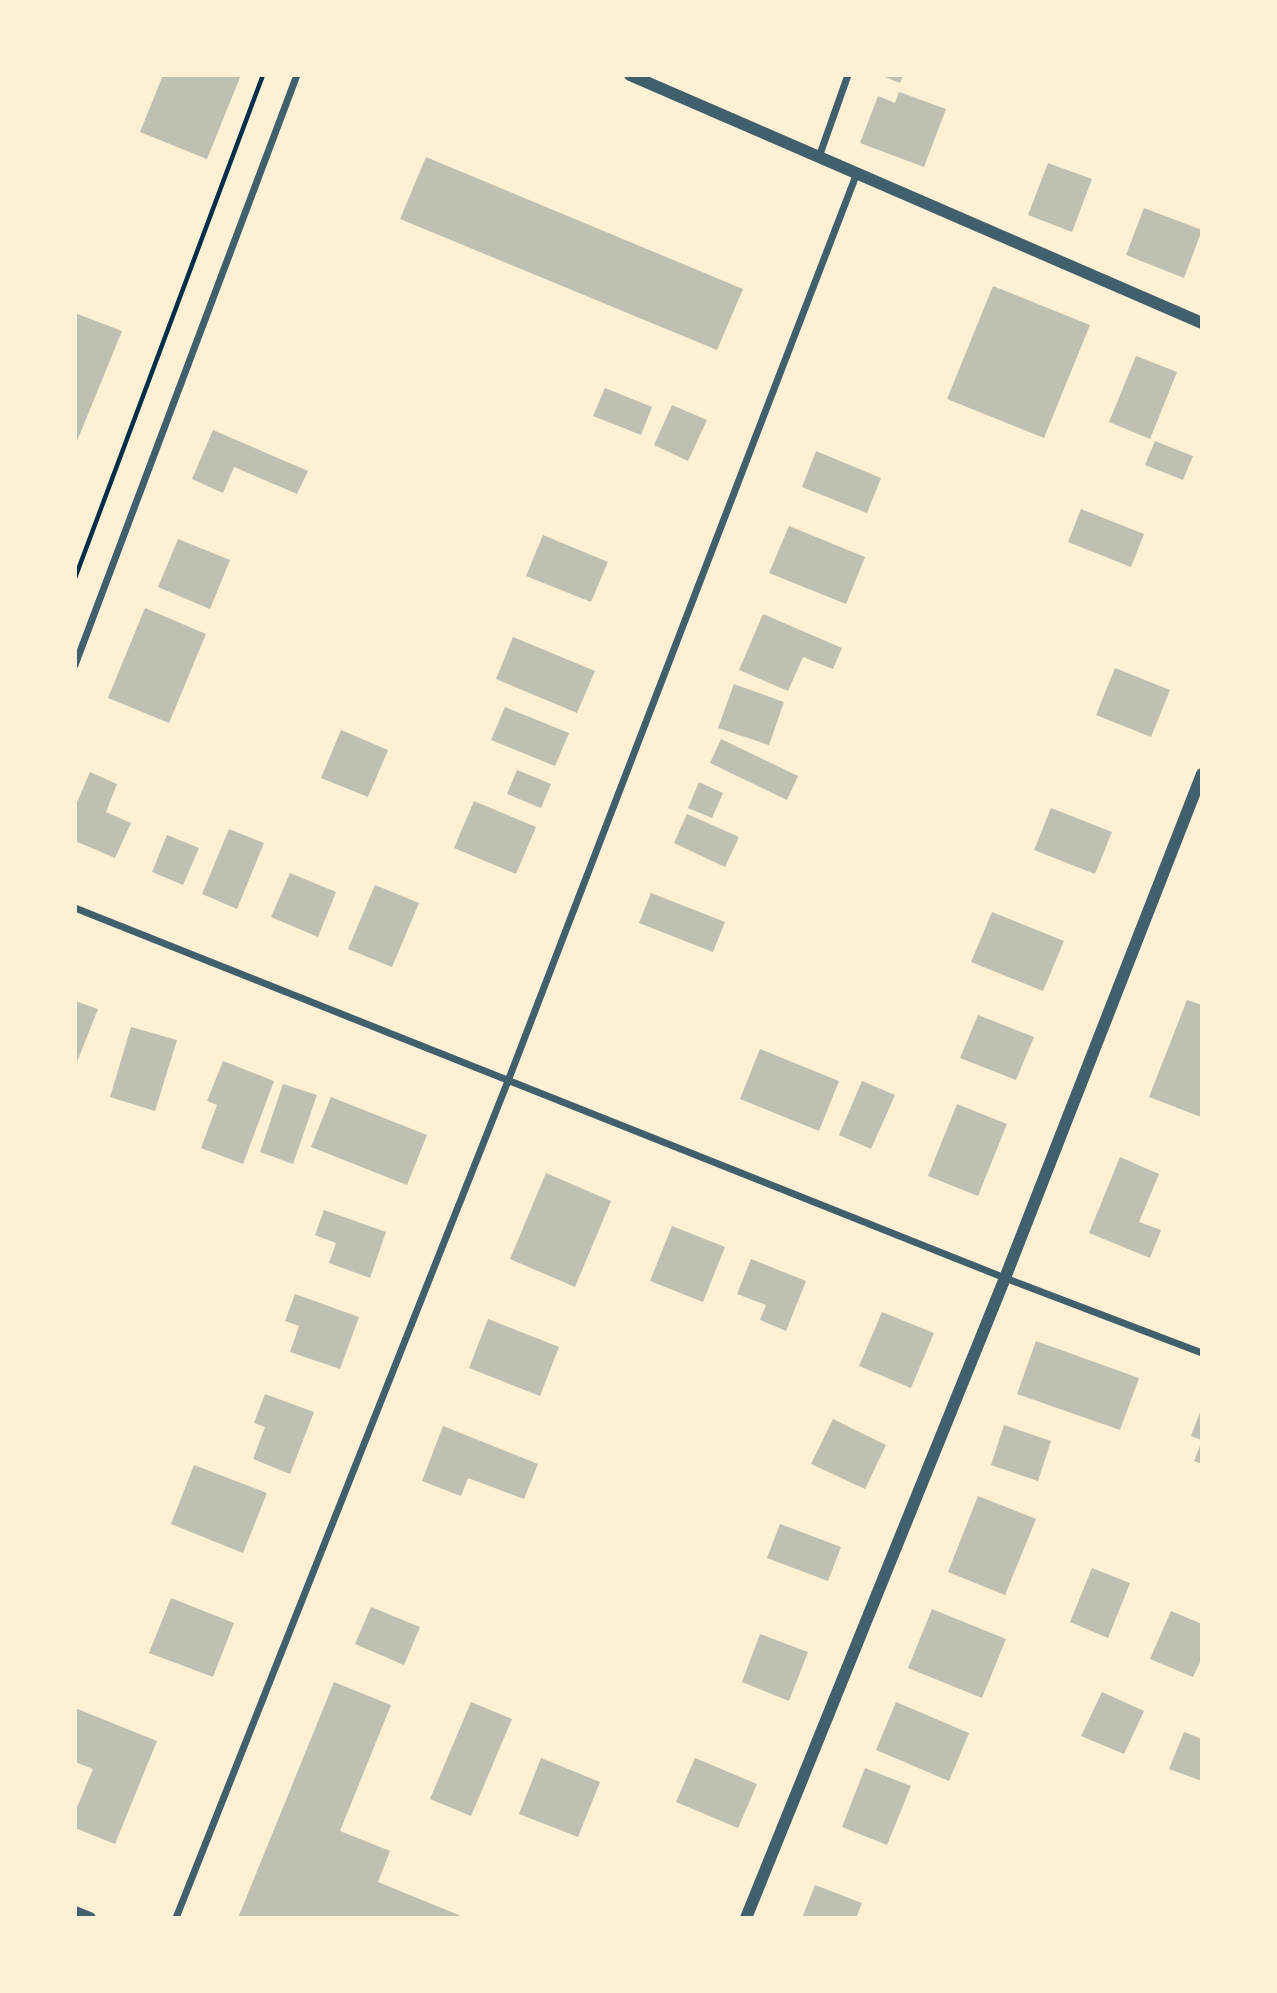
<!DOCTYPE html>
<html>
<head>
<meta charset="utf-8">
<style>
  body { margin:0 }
  #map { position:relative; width:1277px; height:1993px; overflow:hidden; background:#fdf0d5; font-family:"Fira Sans Condensed",sans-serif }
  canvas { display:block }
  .frame { position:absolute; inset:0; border:77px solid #fdf0d5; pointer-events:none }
</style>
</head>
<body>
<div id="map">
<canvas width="1277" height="1993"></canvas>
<div class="frame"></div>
</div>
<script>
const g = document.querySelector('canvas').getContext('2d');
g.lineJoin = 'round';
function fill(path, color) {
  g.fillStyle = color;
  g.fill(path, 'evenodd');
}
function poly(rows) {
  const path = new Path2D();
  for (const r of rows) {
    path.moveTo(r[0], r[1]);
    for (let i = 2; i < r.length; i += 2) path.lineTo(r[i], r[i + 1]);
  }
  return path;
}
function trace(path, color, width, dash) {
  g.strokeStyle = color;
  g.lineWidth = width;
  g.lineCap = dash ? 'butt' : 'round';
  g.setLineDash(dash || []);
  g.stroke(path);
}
const building = poly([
  [163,75,241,75,207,159,140,132],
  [880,75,903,75,900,83],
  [899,92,946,109,924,167,860,143,878,96,895,103],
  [426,157,743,289,717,350,400,219],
  [1048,163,1092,179,1072,232,1028,215],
  [1144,208,1202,230,1184,278,1126,255],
  [993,286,1090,325,1044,438,947,399],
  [75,313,122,331,75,446],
  [1136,356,1177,372,1150,439,1109,422],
  [605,388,652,407,641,435,593,416],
  [672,405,707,420,688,461,654,445],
  [213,430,308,471,297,494,234,467,223,493,192,479],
  [1155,441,1193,456,1183,480,1145,465],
  [816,451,881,478,867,513,802,487],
  [1081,509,1144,534,1131,567,1068,542],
  [789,526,865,557,846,604,769,573],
  [543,535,608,562,591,602,526,576],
  [178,539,230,560,210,609,158,587],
  [145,608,206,634,169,723,108,698],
  [763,614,842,648,833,669,803,657,788,691,739,670],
  [513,637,595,671,577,713,496,679],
  [1115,668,1170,690,1151,737,1096,715],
  [734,684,784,702,769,745,718,728],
  [505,707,569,733,555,766,491,740],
  [341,730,388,750,368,797,321,778],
  [721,739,798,776,787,800,710,763],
  [517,770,551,784,541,808,507,794],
  [90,772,117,784,106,812,131,823,115,858,75,841,75,807],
  [699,782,723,793,712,818,688,808],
  [474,801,536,827,516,874,454,848],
  [1051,808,1112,832,1095,874,1034,850],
  [687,814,739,837,725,867,674,843],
  [229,829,264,843,237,909,202,894],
  [167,835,199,848,183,885,152,872],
  [290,873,336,892,318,937,271,917],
  [375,885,419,903,392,967,348,949],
  [651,893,725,922,713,952,639,923],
  [992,912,1064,941,1043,991,971,962],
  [1187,1000,1202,1005,1201,1117,1149,1097],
  [75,1001,98,1009,75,1067],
  [978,1015,1034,1037,1016,1080,960,1058],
  [131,1027,177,1040,155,1111,110,1097],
  [760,1049,839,1081,819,1131,740,1099],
  [223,1061,274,1081,243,1164,201,1148,217,1105,207,1101],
  [862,1081,895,1095,871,1149,839,1135],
  [283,1084,317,1095,293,1164,260,1152],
  [331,1097,427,1135,407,1185,311,1147],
  [957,1104,1007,1124,978,1196,928,1176],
  [1120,1157,1159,1174,1139,1222,1161,1230,1150,1258,1089,1233],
  [546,1173,611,1201,575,1287,510,1259],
  [324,1210,386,1232,370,1278,329,1263,336,1243,315,1235],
  [672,1226,725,1247,703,1302,650,1281],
  [751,1259,806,1281,786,1331,760,1320,766,1305,737,1294],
  [295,1294,359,1317,340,1369,290,1352,299,1326,285,1321],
  [882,1312,934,1333,911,1388,859,1366],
  [488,1319,559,1347,540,1396,469,1368],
  [1036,1341,1139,1378,1120,1430,1017,1394],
  [265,1394,314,1412,290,1474,253,1459,265,1427,254,1423],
  [1202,1407,1202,1440,1191,1436],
  [833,1419,886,1445,865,1489,811,1464],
  [1004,1425,1051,1441,1038,1481,991,1465],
  [443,1426,538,1464,524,1499,468,1478,461,1496,422,1481],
  [1202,1441,1202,1464,1194,1461],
  [194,1465,267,1493,243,1553,171,1524],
  [978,1496,1036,1519,1005,1595,948,1572],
  [780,1524,841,1547,828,1581,767,1558],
  [1092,1568,1130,1583,1108,1638,1070,1622],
  [171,1598,234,1623,213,1677,149,1653],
  [371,1607,420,1627,404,1665,355,1644],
  [932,1609,1006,1639,982,1698,908,1668],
  [1171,1611,1202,1624,1202,1658,1193,1677,1150,1659],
  [760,1634,808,1652,789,1701,742,1682],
  [334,1682,391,1705,340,1831,390,1851,378,1882,466,1918,238,1918],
  [1102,1692,1144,1711,1124,1754,1081,1736],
  [471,1702,512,1719,471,1816,430,1799],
  [896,1702,969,1733,949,1781,876,1750],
  [75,1708,157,1741,115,1844,75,1828,75,1812,93,1769,75,1762],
  [1184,1732,1202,1739,1202,1781,1169,1769],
  [541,1758,600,1782,578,1837,519,1814],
  [695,1758,757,1784,738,1828,676,1802],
  [865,1768,911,1786,887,1845,842,1827],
  [815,1885,862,1903,856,1918,802,1918]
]);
const path = poly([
  [75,578,263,75]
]);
const minor = poly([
  [819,157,848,75],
  [75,665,297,75],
  [75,908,1005,1278,1202,1353],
  [176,1918,508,1081,857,173]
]);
const tertiary = poly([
  [630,75,1202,323],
  [75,1912,90,1918],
  [746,1918,1005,1278,1202,774]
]);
fill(building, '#bec0b2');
trace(path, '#003049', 4.5);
trace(minor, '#3f606c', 7);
trace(tertiary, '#3f606c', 12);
</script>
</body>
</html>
